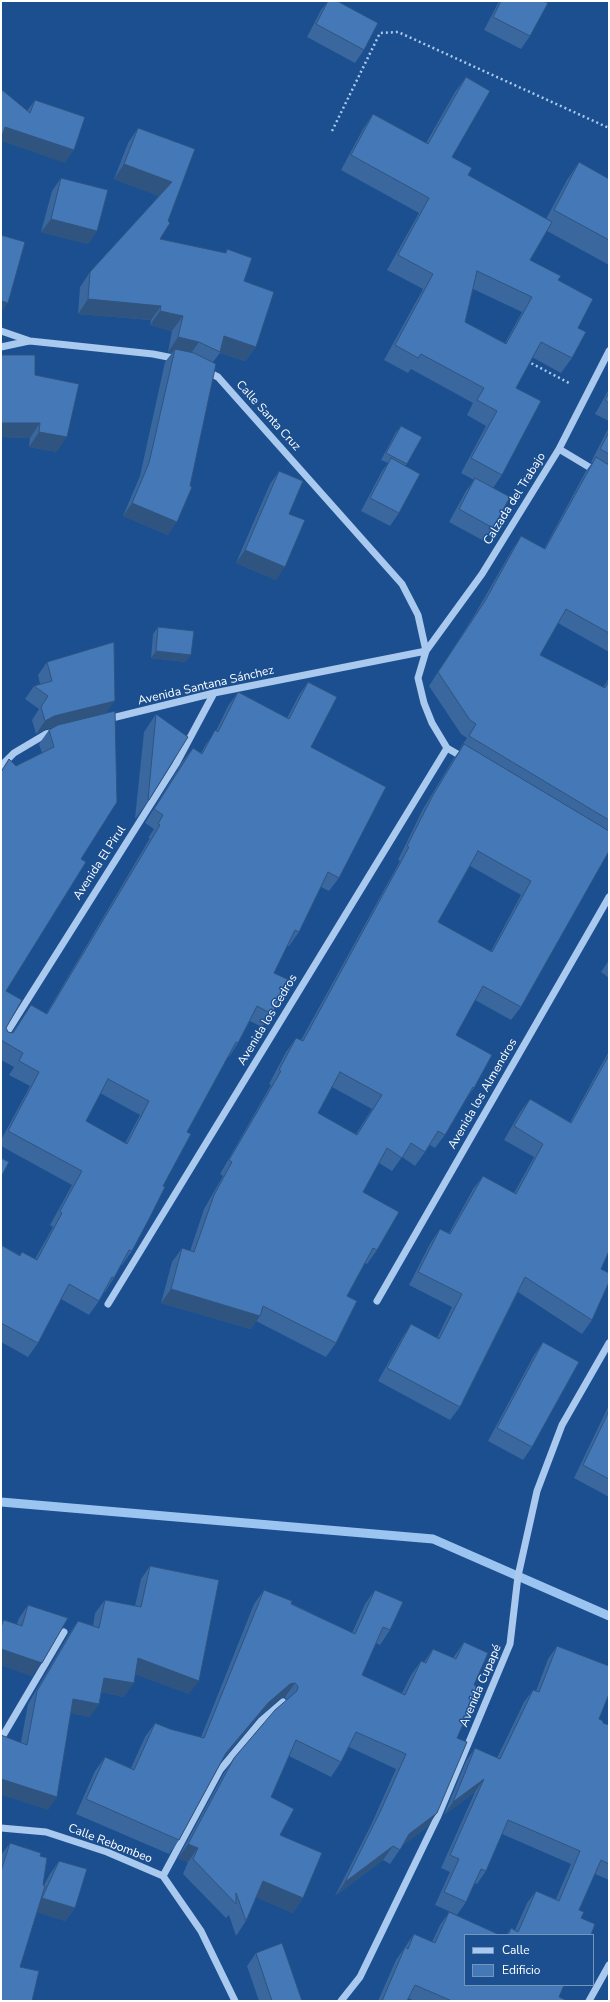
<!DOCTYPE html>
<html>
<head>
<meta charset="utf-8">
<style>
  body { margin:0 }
  #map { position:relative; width:610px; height:2002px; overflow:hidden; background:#1b4f8f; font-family:"Nunito Sans",sans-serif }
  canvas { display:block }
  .frame { position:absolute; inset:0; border:2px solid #fff; pointer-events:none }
  .legend { position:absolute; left:464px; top:1934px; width:130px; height:52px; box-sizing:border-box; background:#1b4f8f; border:1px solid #7695bc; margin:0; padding:5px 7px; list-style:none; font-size:12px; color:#fff }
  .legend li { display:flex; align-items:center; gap:8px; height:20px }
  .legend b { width:20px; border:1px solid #7695bc }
</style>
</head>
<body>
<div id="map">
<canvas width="610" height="2002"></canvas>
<div class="frame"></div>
<ul class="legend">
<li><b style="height:5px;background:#a9c9ee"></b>Calle</li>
<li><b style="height:11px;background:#4478b7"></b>Edificio</li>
</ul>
</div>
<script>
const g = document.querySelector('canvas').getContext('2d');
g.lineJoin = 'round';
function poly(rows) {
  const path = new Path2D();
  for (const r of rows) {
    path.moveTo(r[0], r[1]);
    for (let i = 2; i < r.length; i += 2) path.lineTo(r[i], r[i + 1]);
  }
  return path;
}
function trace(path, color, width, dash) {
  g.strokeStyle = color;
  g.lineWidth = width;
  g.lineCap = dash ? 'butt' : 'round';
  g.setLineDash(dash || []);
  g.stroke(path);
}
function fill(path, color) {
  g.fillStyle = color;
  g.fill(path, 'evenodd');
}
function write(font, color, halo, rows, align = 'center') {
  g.font = font + ' "Nunito Sans",sans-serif';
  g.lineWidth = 3;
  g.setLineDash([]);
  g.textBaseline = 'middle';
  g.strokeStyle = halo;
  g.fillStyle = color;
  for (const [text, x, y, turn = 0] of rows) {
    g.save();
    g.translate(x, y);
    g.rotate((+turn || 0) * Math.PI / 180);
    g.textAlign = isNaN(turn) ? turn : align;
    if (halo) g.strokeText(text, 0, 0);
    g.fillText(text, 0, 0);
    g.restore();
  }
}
const stream = poly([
  [1,1502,433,1539,609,1616]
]);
const path = poly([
  [332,131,380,33,398,32,609,128],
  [527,361,571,384]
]);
const minor = poly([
  [1,331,30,341,153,354,178,359],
  [1,347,29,341],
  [206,371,218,377,402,584,418,615,426,651],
  [559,449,609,479],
  [108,719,214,693,426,651],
  [466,759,447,748,432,723,424,703,418,678,426,651,482,574,559,449,609,351],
  [1,766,14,753,46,734,55,732],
  [1,1042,176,764,214,693],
  [377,1301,609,897],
  [108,1304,447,748],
  [1,1739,64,1632],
  [1,1828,46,1832,107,1852,163,1876,201,1931,235,2001],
  [163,1876,220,1770,261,1721,283,1702],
  [341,2001,360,1977,438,1816,510,1644,518,1576,537,1491,562,1425,609,1343],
  [589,2001,609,1965]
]);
const wall = poly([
  [328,1,337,1,364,50,355,63,307,37,321,10],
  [499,1,543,1,530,36,521,49,484,30],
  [466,77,452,157,468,175,546,219,567,180,579,162,609,179,609,265,547,231,530,260,558,280,578,328,572,358,561,373,532,357,516,388,502,475,493,488,493,528,484,541,449,522,466,491,474,480,461,473,486,426,467,415,473,403,411,369,408,373,384,360,423,289,387,270,419,213,341,170,363,129,373,114,426,143,455,92],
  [473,289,522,312,505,343,465,322],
  [35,100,65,163,27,111],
  [138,128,195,149,160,239,225,253,227,249,244,281,256,347,245,361,220,353,213,362,168,535,123,516,140,476,165,362,172,353,168,352,172,331,150,325,151,320,78,314,80,287,90,272,159,196,114,179,128,143],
  [61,178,97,231,88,244,41,232,52,191],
  [1,355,35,375,57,452,29,447,30,438,1,437],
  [609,389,609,421,595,414],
  [401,426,407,464,405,466,399,513,390,526,361,511,382,471,388,463,381,460,396,432],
  [609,427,609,652,558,623,540,655,603,688,609,678,609,851,521,1007,511,1020,475,1000,456,1035,474,1088,464,1102,445,1135,435,1148,430,1145,415,1166,402,1157,392,1171,379,1163,363,1192,377,1250,367,1264,365,1263,347,1296,336,1343,326,1357,256,1321,251,1329,161,1303,172,1262,182,1248,190,1251,204,1209,223,1176,220,1174,271,1085,269,1084,286,1052,296,1038,301,1040,400,861,398,860,423,809,454,758,460,750,459,750,467,738,461,734,429,686,475,614,512,550,521,536,544,549,586,471,592,463,591,462],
  [470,866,521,895,491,951,438,922],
  [332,1087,372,1109,356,1134,318,1113],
  [279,471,289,514,276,580,236,563,270,484],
  [158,627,186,662,151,658,153,634],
  [47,662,106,713,81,859,6,991,6,1028,8,1032,12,1033,31,1005,46,1014,150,838,148,838,154,829,145,823,183,761,193,748,201,753,206,744,216,731,228,706,238,692,287,718,299,695,308,682,311,747,339,878,329,891,321,887,299,932,289,946,287,946,274,973,272,1014,262,1027,250,1021,238,1043,229,1057,228,1056,187,1132,163,1186,132,1251,122,1265,121,1265,114,1278,105,1292,104,1292,99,1301,89,1315,61,1299,38,1343,28,1357,1,1342,1,1245,20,1255,22,1252,35,1259,53,1227,50,1225,72,1185,1,1146,1,1140,30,1086,9,1075,14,1067,1,1060,1,771,9,759,16,766,42,753,39,744,49,730,54,727,45,729,36,734,32,720,39,709,25,699,34,686,40,684,38,675],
  [100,1093,140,1115,125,1143,86,1121],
  [156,714,149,800,136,818,135,818,144,732],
  [609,960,609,978,601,972],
  [609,1051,609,1251,601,1269,592,1320,582,1334,518,1292,460,1407,450,1420,378,1381,402,1338,411,1324,437,1338,452,1307,409,1285,431,1242,440,1229,449,1233,473,1189,483,1176,514,1193,534,1157,504,1140,520,1112,530,1099,570,1122],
  [543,1342,532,1447,523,1460,488,1441,534,1355],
  [609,1405,609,1497,574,1478],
  [150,1566,189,1694,135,1674,124,1697,101,1692,90,1717,71,1713,48,1810,21,1742,28,1704,69,1634,78,1621,93,1626,95,1613,105,1600,135,1606,141,1579],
  [264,1590,352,1633,365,1604,375,1590,390,1630,380,1645,376,1643,362,1675,402,1693,411,1675,421,1661,424,1662,433,1649,453,1658,464,1642,474,1685,427,1827,403,1845,390,1864,383,1860,335,1896,371,1825,396,1769,349,1747,341,1762,331,1777,289,1756,271,1797,280,1835,303,1898,293,1913,256,1897,246,1921,236,1936,229,1915,226,1918,183,1874,188,1862,178,1858,224,1773,234,1758,287,1700,285,1697,280,1698,258,1717,223,1759,179,1840,169,1854,76,1814,95,1771,105,1757,131,1768,145,1737,155,1723,170,1729,201,1737,254,1604],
  [28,1605,32,1676,1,1665,1,1623,4,1620,17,1624,19,1618],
  [557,1646,599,1719,603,1723,609,1725,609,1880,595,1874,579,1910,581,1918,591,1935,506,1935,511,1928,515,1930,527,1903,536,1891,556,1899,571,1864,502,1834,486,1871,477,1884,474,1883,466,1902,457,1915,435,1905,450,1872,441,1868,475,1792,444,1815,466,1761,475,1748,497,1758,524,1702,533,1690,536,1691,548,1659],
  [10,1843,40,1856,43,1885,44,1885,50,1874,59,1861,75,1908,65,1921,37,1912,20,1967,1,2001,1,1855],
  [449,1912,559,1997,568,2001,414,2001,408,1998,407,2001,378,2001,396,1960,414,1934,432,1942,440,1925],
  [256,1953,302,2001,259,2001,247,1966]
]);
const shadedWall = poly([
  [5,127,74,150,65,163,1,141,1,132],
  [124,164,172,182,161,197,114,179],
  [51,219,97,231,88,244,41,232],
  [88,299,161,306,151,320,78,314],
  [1,301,8,303,1,313],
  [160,311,183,316,172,331,150,325],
  [224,336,256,347,245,361,220,353],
  [178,337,199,342,189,356,175,349,172,353,168,352],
  [1,423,40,423,30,438,1,437],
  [39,432,67,437,57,452,29,447],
  [132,503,177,522,168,535,123,516],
  [245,550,285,567,276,580,236,563],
  [156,651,191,655,186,662,151,658],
  [115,701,105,714,45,729,36,734,45,721,54,716],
  [171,1289,260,1316,251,1329,161,1303],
  [1,1649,42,1663,32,1676,1,1665],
  [138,1658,199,1681,189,1694,129,1672],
  [104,1678,134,1683,124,1697,95,1691],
  [295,1683,285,1697,280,1698,258,1717,216,1767,226,1753,268,1703,290,1684],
  [73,1699,99,1704,90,1717,64,1712],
  [1,1779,57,1797,48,1810,1,1795],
  [484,1779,475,1792,444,1815,453,1802],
  [437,1813,427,1827,399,1848,409,1834],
  [188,1844,198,1848,188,1862,178,1858],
  [393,1846,383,1860,335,1896,345,1882],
  [263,1881,303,1898,293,1913,253,1896],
  [42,1898,75,1908,65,1921,33,1911]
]);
const building = poly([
  [328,1,337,1,378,23,364,50,316,24,328,1],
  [501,1,543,1,548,3,530,36,493,17,501,1],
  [466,77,490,91,452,157,472,168,468,175,552,222,530,260,561,276,558,280,593,299,578,328,586,332,572,358,541,342,516,388,541,401,502,475,471,458,497,411,477,400,484,388,421,354,418,358,395,345,433,274,398,255,429,198,351,155,373,114,428,144,466,77],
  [477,271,532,297,506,344,465,322,477,271],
  [1,89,30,113,35,100,85,117,74,150,5,127,1,139,1,89],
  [138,128,195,149,168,221,170,223,160,239,226,253,227,249,252,258,244,281,274,292,256,347,224,336,220,352,199,342,178,337,183,316,160,311,161,306,88,299,90,272,172,182,124,164,138,128],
  [579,162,609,179,609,240,554,210,579,162],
  [61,178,108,190,97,231,51,219,61,178],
  [1,235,25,242,8,303,1,301,1,235],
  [175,349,194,353,216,364,190,486,192,487,177,522,132,503,149,463,175,349],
  [1,355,35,355,35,375,79,384,67,437,39,432,40,423,1,423,1,355],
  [609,393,609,403,605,400,609,393],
  [401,426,422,437,407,464,386,453,401,426],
  [609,432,609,454,600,449,609,432],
  [596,457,609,465,609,633,566,609,540,655,605,688,609,681,609,820,469,736,476,724,470,720,438,672,485,601,521,536,545,549,596,457],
  [391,458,420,474,399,513,370,498,391,458],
  [279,471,303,481,289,514,305,520,285,567,245,550,279,471],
  [475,478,510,497,493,528,459,509,475,478],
  [158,627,194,631,191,655,156,651,158,627],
  [114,642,115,701,54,716,45,721,41,707,48,696,34,686,52,681,47,662,114,642],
  [308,682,337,697,311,747,386,787,339,878,328,872,299,932,295,930,274,973,289,980,272,1014,257,1006,238,1043,236,1042,187,1132,191,1134,163,1186,165,1187,149,1219,132,1251,129,1250,114,1278,112,1277,99,1301,69,1284,38,1343,1,1323,1,1245,20,1256,22,1252,37,1260,62,1213,60,1211,82,1171,8,1131,39,1072,19,1061,23,1053,1,1040,1,772,9,759,16,766,54,747,49,730,58,725,115,711,117,802,81,859,86,862,6,991,22,1000,6,1028,8,1032,13,1033,31,1005,47,1014,160,825,158,824,163,815,154,809,193,748,202,754,215,730,218,732,238,692,289,719,308,682],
  [108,1079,149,1101,127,1144,86,1121,108,1079],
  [156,714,188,737,149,800,148,800,156,714],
  [464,744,609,831,609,851,521,1007,483,986,456,1035,492,1055,474,1088,473,1087,445,1135,438,1131,425,1152,411,1143,402,1158,387,1148,363,1192,399,1212,377,1250,373,1248,347,1296,357,1301,336,1343,263,1306,260,1316,171,1289,182,1248,194,1252,214,1195,232,1162,229,1160,281,1071,279,1070,296,1038,303,1041,409,847,407,846,433,795,464,744],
  [478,851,531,881,492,952,438,922,478,851],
  [340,1072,382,1095,357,1135,318,1113,340,1072],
  [609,1055,609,1251,601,1269,609,1273,609,1282,592,1320,525,1277,460,1407,387,1368,411,1324,439,1339,462,1294,418,1272,440,1229,450,1234,483,1176,516,1194,543,1144,514,1126,530,1099,571,1123,609,1055],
  [1,1158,9,1162,1,1177,1,1158],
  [543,1342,579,1362,532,1447,497,1428,543,1342],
  [609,1411,609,1479,583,1465,609,1411],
  [150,1566,219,1580,199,1681,138,1658,134,1683,104,1678,99,1704,73,1699,57,1797,1,1779,1,1735,27,1745,37,1691,78,1621,99,1628,105,1600,141,1607,150,1566],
  [264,1590,292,1601,291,1604,355,1634,375,1590,403,1602,390,1630,383,1627,362,1675,405,1695,421,1661,426,1663,433,1649,456,1659,464,1642,488,1653,474,1685,479,1688,457,1738,467,1742,437,1813,409,1834,400,1850,393,1846,345,1882,381,1810,406,1754,356,1732,341,1762,296,1740,271,1797,294,1809,280,1835,322,1853,303,1898,263,1881,246,1921,236,1893,236,1904,193,1859,198,1848,188,1844,234,1758,275,1710,297,1691,298,1686,295,1683,290,1684,268,1703,226,1753,179,1840,86,1799,105,1757,134,1770,155,1723,170,1729,204,1738,264,1590],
  [28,1605,68,1618,42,1663,1,1649,1,1627,4,1620,22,1626,28,1605],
  [557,1646,609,1666,609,1694,599,1719,603,1721,603,1723,609,1725,609,1864,601,1860,579,1910,584,1912,581,1918,595,1924,591,1935,508,1935,511,1928,518,1932,536,1891,559,1901,580,1851,508,1820,486,1871,481,1869,466,1902,444,1892,459,1859,450,1855,484,1779,453,1802,475,1748,500,1759,533,1690,539,1692,557,1646],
  [10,1843,41,1853,40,1856,47,1858,43,1885,45,1886,20,1967,39,1971,32,2001,1,2001,1,1871,10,1843],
  [59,1861,87,1869,75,1908,42,1898,59,1861],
  [449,1912,500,1935,465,1935,465,1985,564,1985,559,1997,568,2001,452,2001,415,1985,407,2001,382,2001,405,1947,408,1949,414,1934,435,1943,449,1912],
  [282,1943,302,2001,272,2001,256,1953,282,1943]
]);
const streetNames = [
  ["Calle Santa Cruz",268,416,48],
  ["Calzada del Trabajo",515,499,-58],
  ["Avenida Santana Sánchez",206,686,-13],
  ["Avenida El Pirul",100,863,-57],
  ["Avenida los Cedros",268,1020,-59],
  ["Avenida los Almendros",483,1094,-60],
  ["Avenida Cupapé",481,1686,-67],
  ["Calle Rebombeo",110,1844,21]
];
trace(stream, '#9cc4f0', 9);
trace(path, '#a9c9ee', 2.5, [2, 3]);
trace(minor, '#a9c9ee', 7);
fill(wall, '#3a679d');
fill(shadedWall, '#305480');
fill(building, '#4478b7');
trace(building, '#305480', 1);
write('12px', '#fff', '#1b4f8f', streetNames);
</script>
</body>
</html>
